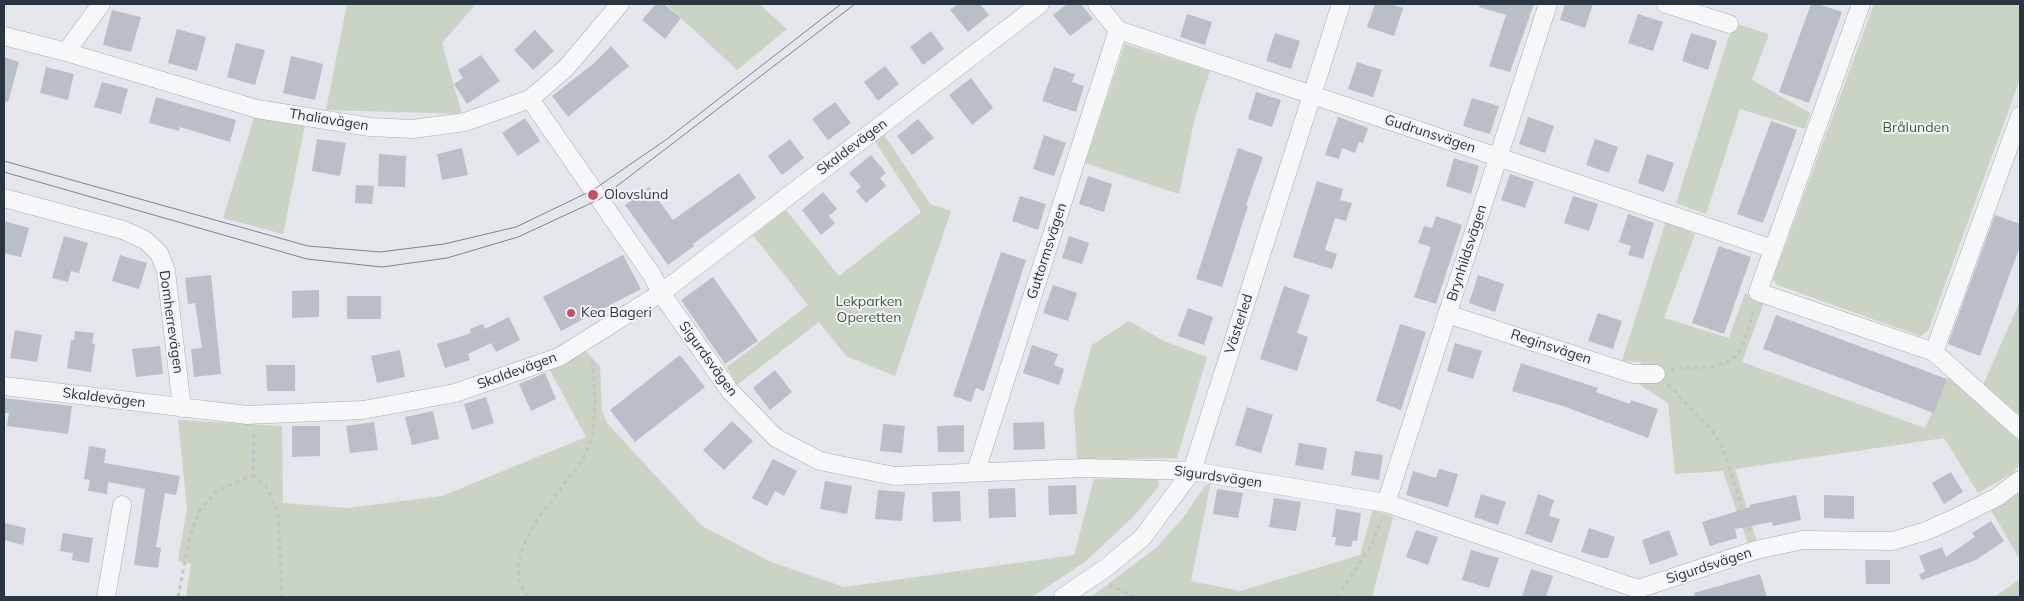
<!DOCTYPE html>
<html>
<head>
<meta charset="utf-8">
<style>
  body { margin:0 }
  #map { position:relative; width:2024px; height:601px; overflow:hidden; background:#e3e6ea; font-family:Mulish,sans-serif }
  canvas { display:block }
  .frame { position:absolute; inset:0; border:5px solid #2b3441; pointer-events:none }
</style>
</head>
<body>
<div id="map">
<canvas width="2024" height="601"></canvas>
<div class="frame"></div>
</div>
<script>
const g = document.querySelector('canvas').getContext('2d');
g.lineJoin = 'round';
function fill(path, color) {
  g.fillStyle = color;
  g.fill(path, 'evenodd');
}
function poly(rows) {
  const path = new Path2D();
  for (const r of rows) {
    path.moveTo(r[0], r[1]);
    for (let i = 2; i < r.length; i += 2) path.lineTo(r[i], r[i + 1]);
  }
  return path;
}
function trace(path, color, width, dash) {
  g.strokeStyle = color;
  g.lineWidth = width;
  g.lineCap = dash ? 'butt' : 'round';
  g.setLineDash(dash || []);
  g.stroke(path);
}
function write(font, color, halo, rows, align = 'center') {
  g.font = font + ' Mulish,sans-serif';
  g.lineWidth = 4;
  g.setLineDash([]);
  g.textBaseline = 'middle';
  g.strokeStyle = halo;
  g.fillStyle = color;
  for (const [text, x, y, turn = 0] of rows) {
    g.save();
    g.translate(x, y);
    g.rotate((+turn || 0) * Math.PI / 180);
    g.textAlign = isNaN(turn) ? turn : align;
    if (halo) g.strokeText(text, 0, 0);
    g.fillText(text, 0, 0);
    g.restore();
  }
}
const green = poly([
  [347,4,476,4,442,43,462,114,326,110],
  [666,4,759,4,787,29,737,70],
  [1874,4,2020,4,2020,79,1928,331,1920,336,1777,285,1773,279],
  [1737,24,1769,34,1752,80,1810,113,1805,129,1740,109,1706,214,1676,203,1729,36],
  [1125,44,1210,71,1195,117,1179,194,1085,163],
  [255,115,305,125,283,234,223,218],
  [883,133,930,204,951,211,895,376,846,356,819,322,737,385,727,367,808,305,753,235,786,210,839,276,921,212,874,140],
  [1666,221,1695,234,1664,318,1729,338,1745,293,1764,303,1742,362,1925,428,1949,375,2020,441,2020,464,2013,473,1978,493,1944,438,1735,469,1757,542,1748,544,1723,471,1675,474,1668,403,1637,383,1641,362,1622,361],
  [2020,301,2020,415,1983,385],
  [1129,321,1166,342,1207,357,1177,458,1077,460,1074,410,1092,345],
  [585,350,600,367,602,410,607,423,702,526,771,562,844,587,1074,555,1094,479,1157,477,1159,486,1134,516,1086,561,1032,597,186,597,191,564,178,561,187,508,178,420,282,426,283,503,347,508,442,496,586,437,548,367],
  [1211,482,1191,581,1240,591,1360,555,1373,509,1393,517,1372,597,1091,597,1157,547,1183,518,1204,487],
  [2020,490,2020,560,1991,510],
  [2020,579,2020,597,1994,597]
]);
const building = poly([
  [656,4,664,4,681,18,665,39,642,20],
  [958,4,980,4,989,15,968,32,950,10],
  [1067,4,1081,4,1093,19,1070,36,1053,15],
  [1375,4,1390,4,1403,8,1394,36,1367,27],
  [1480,4,1534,4,1510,72,1489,66,1506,15,1479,7],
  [1565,4,1593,4,1585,28,1560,20],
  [1811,4,1818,4,1842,12,1809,103,1779,92],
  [112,10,141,17,131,52,103,45],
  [1187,14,1212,22,1205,45,1180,37],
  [1638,14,1663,22,1653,51,1628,43],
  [177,29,206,37,197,71,168,63],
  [535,30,554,51,533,70,514,50],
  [931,31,944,49,923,65,910,47],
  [1275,33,1300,41,1291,69,1266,61],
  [1691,33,1717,41,1708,70,1682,61],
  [236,43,265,50,255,85,227,77],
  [611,46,629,66,568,117,552,96,593,64],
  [481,55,500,81,467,104,454,84,463,78,458,70],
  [291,56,323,64,315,100,283,93],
  [4,57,19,62,8,102,4,101],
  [1357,62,1382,70,1373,97,1348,89],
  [885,66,899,84,878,101,864,82],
  [46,67,74,74,68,100,40,93],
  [1054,67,1075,74,1072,82,1084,86,1076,112,1042,101],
  [971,78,993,108,972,125,949,95],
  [102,82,128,89,121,114,94,107],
  [1256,92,1281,100,1272,127,1248,119],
  [156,97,236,120,230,142,180,127,179,131,149,123],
  [1472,98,1499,106,1490,134,1463,126],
  [835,102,851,123,828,140,812,119],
  [1338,117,1368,128,1363,143,1359,142,1355,153,1342,148,1339,159,1325,155],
  [1528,117,1554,126,1545,153,1519,144],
  [525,118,540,141,518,156,502,133],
  [918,119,934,138,912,155,897,136],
  [1771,121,1797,130,1763,223,1737,214],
  [1044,135,1066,143,1054,176,1033,169],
  [317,139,346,143,340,176,312,171],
  [790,139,804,158,782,175,768,156],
  [1595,139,1618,147,1609,173,1586,165],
  [462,148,468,175,442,180,437,154],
  [1238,148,1263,157,1246,205,1248,206,1222,287,1196,279],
  [379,154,406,156,405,187,378,186],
  [1647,154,1674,163,1664,192,1638,183],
  [871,155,886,173,880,178,886,186,866,203,856,191,861,187,849,173],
  [1454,158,1479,166,1471,194,1446,186],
  [739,173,756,198,693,244,694,246,668,265,625,205,649,187,673,220],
  [1510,174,1534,182,1525,208,1501,200],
  [1088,176,1112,184,1104,212,1079,204],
  [1317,181,1343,189,1340,200,1352,203,1346,221,1335,218,1325,250,1337,254,1332,269,1293,257],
  [356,185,374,186,372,204,355,203],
  [823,192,837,209,829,216,835,223,821,235,802,210],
  [1020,196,1046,204,1038,230,1012,221],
  [1573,196,1598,204,1589,231,1564,223],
  [1628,214,1654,223,1643,259,1628,255,1631,246,1619,242],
  [1995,215,2020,224,2020,246,1980,356,1948,344],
  [1436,216,1462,225,1436,304,1414,297,1431,247,1418,243,1424,226,1432,228],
  [4,221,29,228,21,257,4,253],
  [64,236,88,243,79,273,71,271,68,282,52,278],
  [1069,236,1089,243,1082,264,1062,258],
  [1719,246,1751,257,1724,334,1692,323],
  [1001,252,1026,260,984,391,976,388,971,402,953,396],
  [120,255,147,263,139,289,112,281],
  [623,255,641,289,561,331,543,297],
  [211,275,221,374,194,377,191,349,202,348,195,303,188,304,185,278],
  [1478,275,1504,284,1495,312,1469,303],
  [713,277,758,341,725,364,681,300],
  [1053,285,1077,293,1068,321,1043,313],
  [1284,286,1310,295,1297,333,1308,337,1297,371,1260,359],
  [319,290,319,317,292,318,292,291],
  [347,296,381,296,381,319,347,319],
  [1188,308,1213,317,1204,345,1178,336],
  [1598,313,1622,321,1613,349,1588,341],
  [1776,315,1947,379,1934,413,1763,349],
  [509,317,520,340,496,352,491,343,468,354,470,360,445,368,437,344,471,333,470,329,483,324,485,329],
  [1400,324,1426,332,1401,410,1376,401],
  [15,330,42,335,37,362,10,358],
  [75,331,94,333,92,343,95,344,91,372,67,368,71,340,74,340],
  [1455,343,1482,351,1473,379,1447,371],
  [1032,345,1058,354,1054,365,1064,369,1059,385,1023,373],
  [160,346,163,374,136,377,132,349],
  [400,350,405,377,377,383,371,356],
  [680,355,705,387,635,442,610,410],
  [1521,363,1598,388,1596,392,1630,404,1631,400,1658,409,1648,438,1566,407,1512,391],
  [266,365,295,365,295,391,267,391],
  [775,370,792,392,770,410,753,388],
  [545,373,556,399,531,411,519,384],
  [486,397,494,423,472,430,464,404],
  [4,398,72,406,68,434,7,426,9,413,4,413],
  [1247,407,1273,415,1261,453,1235,445],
  [433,411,439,439,412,445,405,417],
  [732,421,753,441,724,470,703,450],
  [374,422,378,450,350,453,346,426],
  [1044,422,1045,449,1014,450,1013,423],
  [883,424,905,426,902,453,880,451],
  [964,425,964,452,938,452,937,426],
  [292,426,320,426,320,456,292,457],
  [1299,443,1327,448,1323,470,1295,465],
  [89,446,106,449,104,463,180,476,176,495,165,493,156,547,161,548,158,568,134,565,145,489,108,482,107,494,88,491,90,480,84,479],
  [1355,451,1383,455,1379,480,1351,475],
  [773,459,797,471,784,496,775,491,767,506,752,498],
  [1439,469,1458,474,1448,507,1406,495,1413,471,1436,478],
  [1951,472,1963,492,1944,504,1932,483],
  [825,481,852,486,847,514,820,509],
  [1076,485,1077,514,1049,515,1048,486],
  [1015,488,1016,517,989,518,988,489],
  [1217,489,1243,493,1238,518,1213,514],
  [878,490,905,492,902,521,875,519],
  [960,491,961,521,933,522,932,492],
  [1481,494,1506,502,1498,525,1474,517],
  [1538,494,1554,500,1549,516,1560,519,1552,543,1525,534],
  [1796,495,1801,520,1773,526,1772,522,1735,529,1737,538,1710,546,1702,522,1750,507,1749,505],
  [1824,495,1854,496,1854,519,1824,518],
  [1274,498,1301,502,1296,531,1269,527],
  [1336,509,1361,513,1357,541,1353,540,1351,547,1335,545,1336,537,1332,537],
  [1991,521,2004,541,1976,560,1922,580,1919,575,1925,571,1919,556,1942,547,1946,557,1975,537,1972,533],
  [4,523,26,528,23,545,4,540],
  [1589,528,1615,537,1608,558,1602,558,1581,552],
  [1416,530,1438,537,1428,565,1406,557],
  [1669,530,1678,555,1650,565,1642,540],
  [63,533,93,538,89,563,72,560,73,553,60,551],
  [1471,550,1499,558,1489,588,1462,580],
  [1865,560,1890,560,1890,584,1866,584],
  [1531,569,1553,576,1546,597,1522,597],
  [1760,574,1767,597,1695,597,1694,593]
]);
const path = poly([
  [1671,370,1679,368,1712,367,1727,362,1736,356,1745,340,1754,308],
  [1668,384,1714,433,1723,448,1751,535],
  [253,475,266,486,278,512,282,597],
  [1109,585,1136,597],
  [178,597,189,540,199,511,217,491,253,475,254,431],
  [527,597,519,581,518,565,523,547,534,524,583,459,593,435,595,404,593,364,590,357],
  [1337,597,1372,545,1381,520]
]);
const street = poly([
  [1097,4,1118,30,1773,249],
  [1666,4,1729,24],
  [1861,4,1758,292,1934,352,2020,116],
  [4,36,66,52,257,109,370,127,413,129,465,122,530,99,566,68,620,4],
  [66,52,101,4],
  [530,99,652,275,661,293,730,391,776,438,820,461,894,476,1084,468,1192,471,1386,503,1638,589,1756,550,1803,540,1893,541,1926,531,1953,519,1997,497,2020,480],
  [4,198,123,230,145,240,159,253,166,271,182,408],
  [1447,314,1633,374,1656,374],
  [1934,352,2020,429],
  [4,386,247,415,363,410,455,393,559,357,661,293,1040,4],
  [976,471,1118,30],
  [1386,503,1548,4],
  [106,597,122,505],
  [1063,597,1107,567,1142,538,1192,471,1341,4]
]);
const tram = poly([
  [4,161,308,246,380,252,444,244,516,227,593,190,667,139,841,4],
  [4,172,307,259,382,267,447,258,518,237,600,199,855,4]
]);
const markers = [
  [593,195,6,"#c74f64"],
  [571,313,5,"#c74f64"]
];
const streetNames = [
  ["Thaliavägen",329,120,9],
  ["Gudrunsvägen",1430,134,18],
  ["Skaldevägen",852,147,-37],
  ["Guttormsvägen",1047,251,-72],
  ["Brynhildsvägen",1467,253,-72],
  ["Domherrevägen",171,322,82],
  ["Västerled",1239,324,-72],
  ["Reginsvägen",1551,347,18],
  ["Sigurdsvägen",708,359,54],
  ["Skaldevägen",517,371,-20],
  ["Skaldevägen",104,398,7],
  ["Sigurdsvägen",1218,477,8],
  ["Sigurdsvägen",1709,566,-18]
];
const parkNames = [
  ["Brålunden",1916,128],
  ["Lekparken",869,302],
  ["Operetten",869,318]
];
const poiNames = [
  ["Olovslund",604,195],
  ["Kea Bageri",581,313]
];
fill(green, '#c9d4c4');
fill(building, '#babfc7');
trace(street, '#a8adb4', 19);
trace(path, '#c0c4c9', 3, [4, 4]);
trace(street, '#f5f7f9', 18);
trace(tram, '#7d8693', 1);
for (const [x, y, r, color] of markers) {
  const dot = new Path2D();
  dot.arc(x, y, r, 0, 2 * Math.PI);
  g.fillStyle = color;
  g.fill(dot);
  trace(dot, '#f2f5f8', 2);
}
write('14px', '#2b3441', '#f2f5f8', streetNames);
write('14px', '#415c39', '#f2f5f8', parkNames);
write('14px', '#2b3441', '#f2f5f8', poiNames, 'left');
</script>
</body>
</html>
